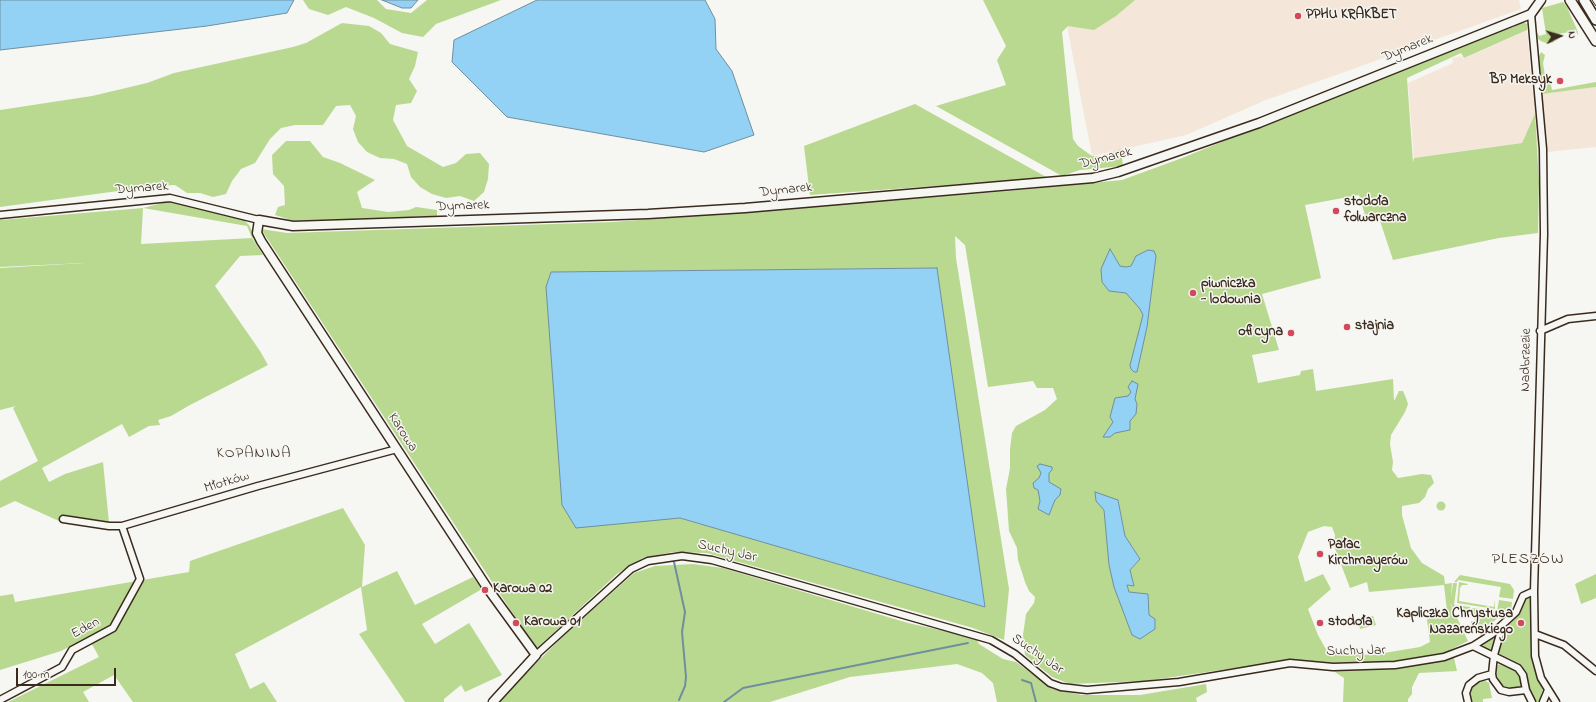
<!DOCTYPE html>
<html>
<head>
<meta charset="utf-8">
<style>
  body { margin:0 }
  #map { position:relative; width:1596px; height:702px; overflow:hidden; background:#f6f6f2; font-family:"Indie Flower",sans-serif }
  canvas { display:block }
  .north { position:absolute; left:1540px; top:16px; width:40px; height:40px; -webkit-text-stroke:3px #f6f6f2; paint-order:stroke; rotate:85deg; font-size:11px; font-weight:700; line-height:16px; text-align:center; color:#3b2a1e }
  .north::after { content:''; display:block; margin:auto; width:14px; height:18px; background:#3b2a1e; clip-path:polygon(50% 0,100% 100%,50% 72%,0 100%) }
  .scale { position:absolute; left:16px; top:668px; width:100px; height:18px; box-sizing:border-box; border:2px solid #3b2a1e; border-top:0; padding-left:5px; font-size:12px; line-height:14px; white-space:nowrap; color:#3b2a1e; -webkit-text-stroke:3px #f6f6f2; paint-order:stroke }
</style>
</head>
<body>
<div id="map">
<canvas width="1596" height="702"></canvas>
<div class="north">N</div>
<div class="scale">100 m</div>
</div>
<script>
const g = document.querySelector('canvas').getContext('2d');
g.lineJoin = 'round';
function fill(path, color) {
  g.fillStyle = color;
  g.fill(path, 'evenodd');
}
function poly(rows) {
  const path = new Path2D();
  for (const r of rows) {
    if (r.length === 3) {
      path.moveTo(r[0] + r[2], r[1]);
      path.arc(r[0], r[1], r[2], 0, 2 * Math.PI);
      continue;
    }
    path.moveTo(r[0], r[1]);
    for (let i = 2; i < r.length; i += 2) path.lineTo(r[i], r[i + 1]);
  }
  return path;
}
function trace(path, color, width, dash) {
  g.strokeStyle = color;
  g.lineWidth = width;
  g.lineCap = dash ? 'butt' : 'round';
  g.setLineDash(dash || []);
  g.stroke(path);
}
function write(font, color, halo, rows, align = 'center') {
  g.font = font + ' "Indie Flower",sans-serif';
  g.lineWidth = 3;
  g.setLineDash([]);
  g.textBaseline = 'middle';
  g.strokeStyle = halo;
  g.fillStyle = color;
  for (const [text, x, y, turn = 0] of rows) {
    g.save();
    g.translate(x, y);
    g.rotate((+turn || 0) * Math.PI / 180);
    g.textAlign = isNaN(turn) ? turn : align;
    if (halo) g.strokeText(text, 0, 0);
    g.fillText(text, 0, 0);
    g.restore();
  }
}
const built = poly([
  [1062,0,1519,0,1521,9,1266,100,1186,135,1092,156],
  [1527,30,1533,95,1596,87,1596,147,1537,153,1535,115,1522,143,1414,158,1408,83,1453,63,1452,58,1462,56,1463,59]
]);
const green = poly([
  [303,0,377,0,386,9,411,13,427,0,501,0,436,24,423,37,402,33,374,18,346,7,328,15,309,9],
  [983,0,1135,0,1116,16,1094,30,1068,26,1062,32,1073,139,1078,146,1092,156,1102,156,1121,149,1123,166,1080,170,1062,176,936,106,1006,85,997,60,1006,46],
  [1563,2,1567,7,1578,32,1578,35,1574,29,1574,31,1554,35,1554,42,1548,44,1541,41,1538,39,1537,34,1538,33,1539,36,1546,34,1542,8],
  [1521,21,1527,24,1527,30,1464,58,1461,53,1407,78,1413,162,1414,158,1522,143,1535,114,1539,183,1538,233,1499,238,1393,260,1378,215,1365,215,1359,195,1305,205,1321,278,1262,294,1279,350,1252,355,1258,383,1300,375,1301,371,1313,369,1316,391,1393,379,1394,401,1399,391,1403,391,1406,398,1408,404,1405,412,1391,435,1390,444,1393,462,1392,470,1398,478,1422,474,1431,475,1434,483,1428,489,1425,497,1419,503,1402,506,1402,515,1411,548,1422,563,1444,576,1445,584,1452,583,1451,598,1453,583,1457,583,1454,605,1470,607,1470,611,1454,609,1450,603,1468,641,1452,649,1457,671,1419,673,1412,687,1412,694,1408,699,1408,702,1343,702,1344,678,1326,666,1312,661,1284,661,1145,681,1070,684,1052,677,1025,655,1023,635,1026,614,1034,603,1035,597,1029,591,1025,582,1018,560,1017,548,1009,531,1006,489,1010,468,1010,449,1012,433,1016,426,1045,410,1057,399,1053,388,1037,388,1033,381,988,387,965,245,955,236,956,258,1009,589,1004,640,973,628,707,553,673,552,643,558,617,574,536,649,261,229,287,233,613,222,1009,191,1122,180,1182,158,1473,40,1514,27],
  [936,268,985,606,680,518,551,272],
  [1118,500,1125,536,1140,559,1130,570,1134,586,1127,585,1129,592,1148,594,1149,615,1132,635,1109,565,1104,509],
  [1324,526,1332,527,1335,535,1334,546,1350,588,1367,582,1369,592,1444,585,1447,611,1434,613,1427,620,1430,642,1420,647,1372,655,1328,653,1318,635,1308,609,1331,589,1323,574,1305,582,1298,557,1308,532],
  [342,23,369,26,381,33,390,44,418,52,415,66,409,79,417,91,411,103,396,105,393,120,407,146,443,167,456,163,466,154,480,153,489,164,488,179,484,192,474,201,460,196,446,198,432,194,420,187,411,177,407,164,394,159,380,158,367,152,358,142,353,129,356,116,350,105,336,106,323,125,295,125,281,128,270,139,255,163,241,169,232,181,226,194,213,197,200,193,187,193,175,185,155,186,0,207,0,110,92,96,147,83,174,73,293,47,306,43],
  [1541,52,1545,55,1543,63,1545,76,1549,76,1552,90,1596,82,1596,87,1542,94,1544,92,1543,80,1541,80,1539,56],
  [915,104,1048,178,810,195,804,146],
  [286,141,310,141,323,157,340,163,375,180,357,192,362,208,388,212,409,210,416,207,437,210,437,216,294,221,275,215,278,207,285,205,284,186,273,174,272,155],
  [170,201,235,215,242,218,249,225,255,236,252,238,263,255,240,256,215,286,260,351,268,365,190,405,171,416,158,420,160,425,149,426,129,437,122,424,42,468,49,482,65,474,103,462,109,523,62,516,61,522,15,501,0,508,0,481,38,461,13,408,16,406,0,410,0,268,84,263,0,267,0,220,143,208],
  [143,208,247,226,252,238,141,244],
  [1441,506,4.5],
  [343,508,365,545,362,587,397,571,415,605,473,577,482,589,422,624,435,644,469,623,502,675,465,692,461,685,444,699,444,702,405,702,359,634,367,630,361,587,235,654,250,689,264,682,277,702,133,702,114,675,83,692,89,702,8,702,99,657,88,637,61,651,0,670,0,596,13,594,15,602,189,572,190,561],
  [693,564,723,568,908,623,976,638,979,644,1003,659,1016,662,1052,689,1082,695,1140,695,1206,684,1207,692,1196,698,1197,702,997,702,993,683,982,673,957,664,850,677,770,702,498,702,559,640,634,573,655,566],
  [1596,574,1596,598,1581,604,1575,584],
  [1460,575,1510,584,1514,590,1513,599,1499,597,1501,587,1458,580,1457,582,1454,582],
  [1459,582,1468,584,1467,585,1462,585,1460,588,1459,601,1494,607,1495,600,1495,609,1457,603],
  [1531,596,1532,654,1536,672,1543,688,1539,702,1534,702,1530,693,1522,665,1498,653,1506,627,1518,614,1527,597],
  [1499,600,1512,602,1511,612,1505,617,1504,620,1498,618,1488,626,1489,632,1481,637,1472,612,1472,608,1497,611],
  [1373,616,1376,625,1360,629,1358,620],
  [1496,636,1492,652,1483,648,1482,644],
  [1500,664,1510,665,1519,672,1523,681,1522,687,1512,690,1502,685,1495,672,1496,666],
  [1482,679,1489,683,1492,698,1483,699,1483,702,1470,702,1468,691,1472,685]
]);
const water = poly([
  [0,0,294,0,287,13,207,26,0,50,0,0],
  [382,0,418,0,411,8,402,8,382,0],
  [537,0,705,0,715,19,716,49,732,71,754,135,704,152,507,117,452,62,454,40,537,0],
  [1110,249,1120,266,1126,267,1131,266,1136,256,1148,250,1154,251,1156,256,1147,327,1137,372,1134,372,1131,369,1130,365,1143,315,1140,309,1126,293,1109,291,1102,282,1101,269,1110,249],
  [937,268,985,607,680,518,576,528,562,505,546,287,551,272,937,268],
  [1132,381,1138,384,1135,399,1137,404,1136,414,1130,421,1130,430,1115,433,1110,437,1103,437,1113,422,1110,417,1115,398,1128,396,1131,392,1128,387,1132,381],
  [1040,464,1052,467,1052,470,1049,473,1049,482,1061,489,1060,495,1055,500,1049,515,1038,509,1040,501,1038,490,1034,488,1033,483,1039,478,1041,473,1037,466,1040,464],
  [1095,492,1118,500,1125,536,1140,559,1130,570,1134,586,1127,585,1129,592,1148,594,1149,615,1155,619,1155,629,1140,639,1132,635,1114,587,1109,565,1104,510,1096,501,1095,492]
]);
const stream = poly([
  [674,562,685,612,682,632,686,677,685,686,679,700],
  [1022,680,1031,683,1036,702],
  [724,702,743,688,968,643]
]);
const street = poly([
  [1531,14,1543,149,1544,234,1534,591,1535,656,1541,678,1556,702],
  [0,215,170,198,259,220],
  [1540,331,1568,319,1596,316],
  [63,519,109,526,122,526,258,486,397,449],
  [1502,627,1494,655,1492,674,1493,679,1501,690,1509,692,1526,690,1532,702],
  [1535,634,1564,645,1596,671],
  [1473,646,1518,668,1523,675,1526,690],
  [536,655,631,569,648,561,682,556,712,560,991,640,1015,654,1050,683,1061,687,1087,690,1179,682,1290,663,1333,667,1395,665,1444,657,1473,646,1492,634,1516,612,1523,596,1534,591],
  [0,700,62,667,72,650,113,628,140,579,122,526],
  [1468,702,1466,693,1469,685,1478,678,1492,674],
  [1543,702,1548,690]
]);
const secondary = poly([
  [493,702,536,655,488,589,261,241,257,233,259,220,293,226,648,214,745,208,1093,178,1118,172,1259,123,1531,14,1541,0]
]);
const primary = poly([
  [1570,0,1596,41],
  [1584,0,1596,20]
]);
const tram = poly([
  [1592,0,1596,6]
]);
const markers = [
  [1298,16,4,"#d1495b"],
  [1560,81,4,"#d1495b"],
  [1336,211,4,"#d1495b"],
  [1193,293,4,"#d1495b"],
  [1347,327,4,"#d1495b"],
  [1291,333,4,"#d1495b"],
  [1320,554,4,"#d1495b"],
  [485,590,4,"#d1495b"],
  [516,623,4,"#d1495b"],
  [1320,623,4,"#d1495b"],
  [1521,623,4,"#d1495b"]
];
const poiNames = [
  ["PPHU KRAKBET",1306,16],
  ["BP Meksyk",1552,81,"right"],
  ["stodoła",1344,203],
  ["folwarczna",1344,219],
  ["piwniczka",1201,285],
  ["- lodownia",1201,301],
  ["stajnia",1355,327],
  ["oficyna",1283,333,"right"],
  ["Pałac",1328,546],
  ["Kirchmayerów",1328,562],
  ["Karowa 02",493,590],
  ["Kapliczka Chrystusa",1513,615,"right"],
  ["Nazareńskiego",1513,631,"right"],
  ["Karowa 01",524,623],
  ["stodoła",1328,623]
];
const streetNames = [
  ["Dymarek",1408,49,-22],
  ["Dymarek",1106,159,-14],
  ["Dymarek",142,189,-4],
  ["Dymarek",786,191,-6],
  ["Dymarek",463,207,-2],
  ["Nadbrzezie",1527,360,-89],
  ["Karowa",402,433,57],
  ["Młotków",227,483,-17],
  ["Suchy Jar",727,552,13],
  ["Eden",86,629,-28],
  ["Suchy Jar",1356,652,-1],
  ["Suchy Jar",1037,655,35]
];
const neighbourhoodNames = [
  ["KOPANINA",254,455]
];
const quarterNames = [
  ["PLESZÓW",1528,560]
];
fill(built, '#f4e7d9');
fill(green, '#b9d991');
fill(water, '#93d2f4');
trace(water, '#708f9e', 1);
trace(stream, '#708f9e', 2);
trace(street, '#3b2a1e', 9);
trace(secondary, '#3b2a1e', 11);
trace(primary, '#3b2a1e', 12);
trace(street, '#f6f6f2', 6);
trace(secondary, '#f6f6f2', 8);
trace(primary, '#f6f6f2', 9);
trace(tram, '#3b2a1e', 1);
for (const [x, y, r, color] of markers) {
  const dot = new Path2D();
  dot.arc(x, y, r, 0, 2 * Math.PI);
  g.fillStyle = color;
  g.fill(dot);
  trace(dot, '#f6f6f2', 1.5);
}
write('bold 14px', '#3b2a1e', '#f6f6f2', poiNames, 'left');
write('14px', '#3b2a1e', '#f6f6f2', streetNames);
g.letterSpacing = '1px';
write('15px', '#3b2a1e', '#f6f6f2', neighbourhoodNames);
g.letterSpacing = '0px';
g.letterSpacing = '1px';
write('16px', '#3b2a1e', '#f6f6f2', quarterNames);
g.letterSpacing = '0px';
</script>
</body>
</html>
